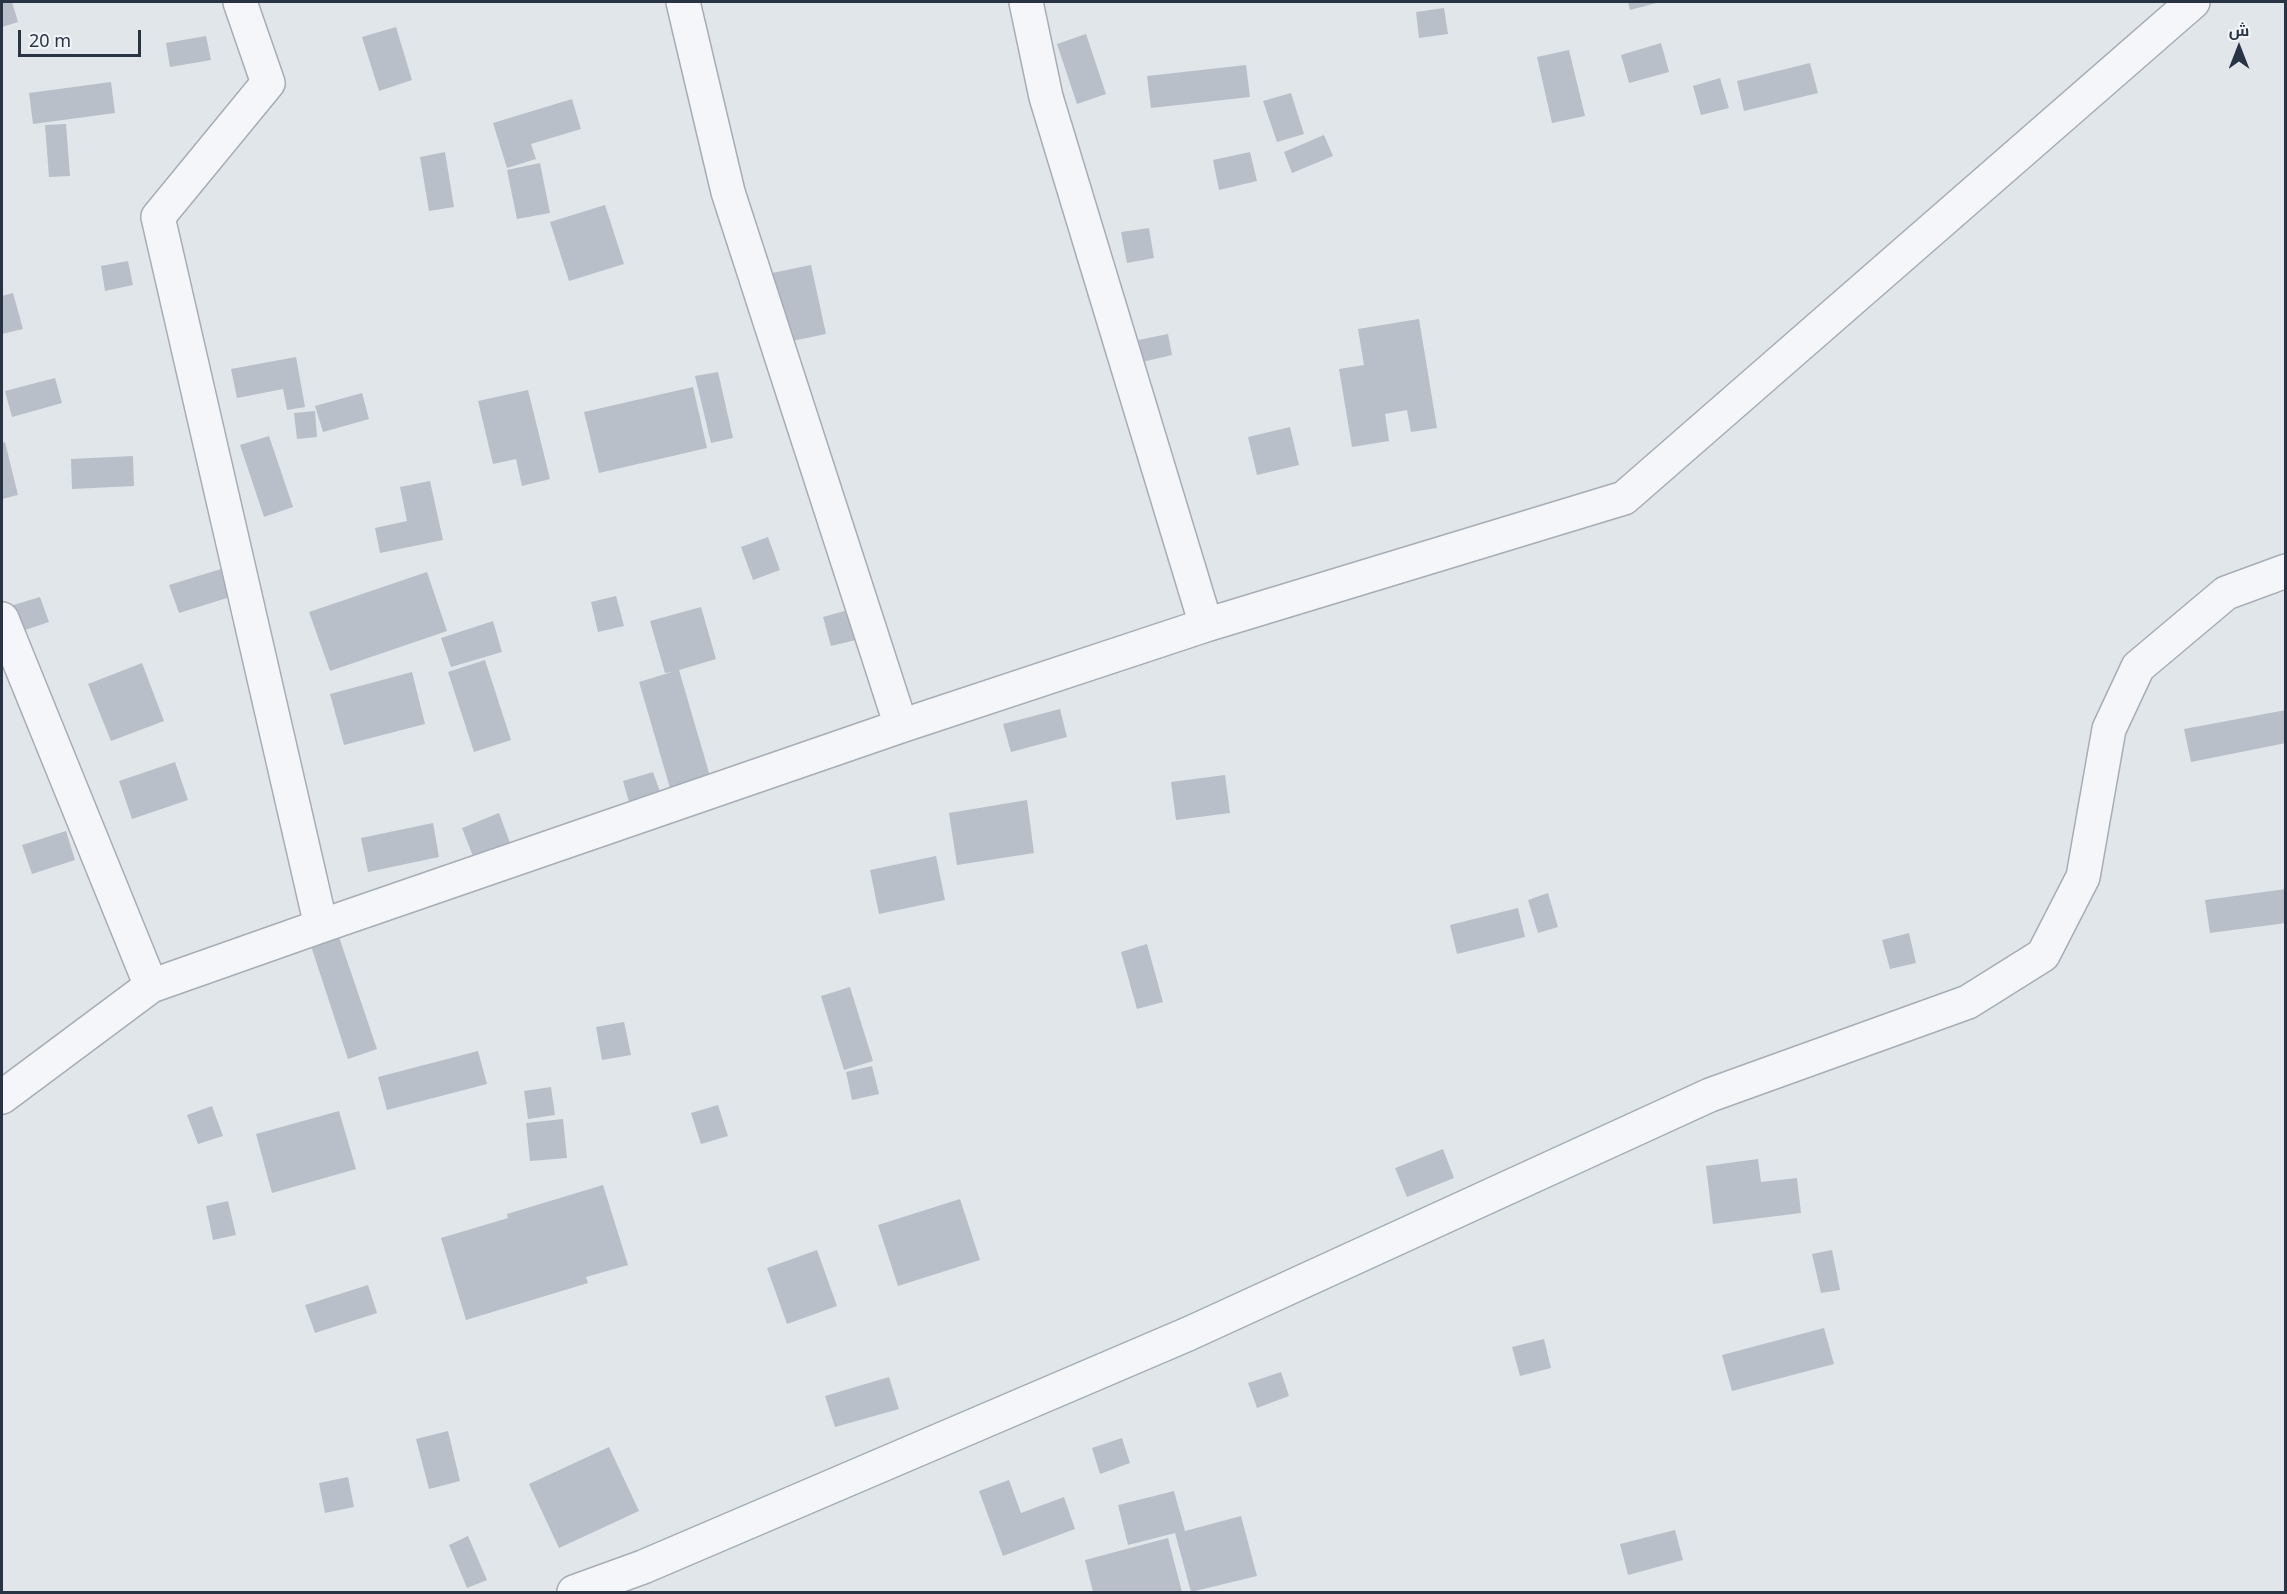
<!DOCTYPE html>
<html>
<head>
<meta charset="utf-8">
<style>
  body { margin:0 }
  #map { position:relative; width:2287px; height:1594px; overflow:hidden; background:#e1e6eb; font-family:"Noto Sans",Cairo,sans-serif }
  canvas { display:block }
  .frame { position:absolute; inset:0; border:3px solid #283444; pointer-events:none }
  .north { position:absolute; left:2209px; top:18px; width:60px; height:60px; -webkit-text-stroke:4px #f1f4f8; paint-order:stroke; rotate:0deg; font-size:16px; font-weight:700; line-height:24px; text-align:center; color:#283444 }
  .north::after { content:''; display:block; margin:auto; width:21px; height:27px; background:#283444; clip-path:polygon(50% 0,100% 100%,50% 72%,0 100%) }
  .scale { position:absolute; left:18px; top:30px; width:123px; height:27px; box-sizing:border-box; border:3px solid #283444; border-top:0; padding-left:8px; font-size:18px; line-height:21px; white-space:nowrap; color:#283444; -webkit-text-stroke:4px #f1f4f8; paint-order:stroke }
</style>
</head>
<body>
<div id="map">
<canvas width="2287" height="1594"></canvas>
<div class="frame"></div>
<div class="north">ش</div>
<div class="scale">20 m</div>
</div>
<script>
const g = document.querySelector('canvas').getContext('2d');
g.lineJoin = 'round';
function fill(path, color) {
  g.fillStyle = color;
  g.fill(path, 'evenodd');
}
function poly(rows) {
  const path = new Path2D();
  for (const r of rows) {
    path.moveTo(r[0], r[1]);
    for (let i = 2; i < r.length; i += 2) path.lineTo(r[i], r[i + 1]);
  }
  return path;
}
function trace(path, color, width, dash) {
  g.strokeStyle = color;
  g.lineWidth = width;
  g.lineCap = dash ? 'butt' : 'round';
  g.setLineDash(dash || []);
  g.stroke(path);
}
const building = poly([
  [2,2,12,2,18,22,2,27],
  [1628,2,1660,2,1630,10],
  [1444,8,1448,34,1419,38,1416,12],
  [396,27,412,80,379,91,362,37],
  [1086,34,1106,94,1077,104,1057,44],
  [206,36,211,60,170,67,166,43],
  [1661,43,1669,72,1629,83,1621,55],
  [1569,50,1585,116,1552,123,1537,57],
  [1810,63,1818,93,1744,111,1737,81],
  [1246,65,1250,97,1151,108,1147,76],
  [1720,78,1729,108,1701,115,1693,86],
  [111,82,115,113,33,124,29,93],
  [1291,93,1304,134,1277,142,1263,101],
  [572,99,581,129,531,144,536,159,507,168,493,123],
  [66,124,70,176,49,177,45,125],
  [1324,135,1333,156,1292,173,1284,152],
  [445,152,454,207,429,211,420,157],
  [1250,152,1257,181,1219,190,1213,160],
  [540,163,550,213,517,219,507,170],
  [605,205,624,264,569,281,550,222],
  [1149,228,1154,258,1127,263,1121,232],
  [128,261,133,285,105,291,101,266],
  [811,265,826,334,782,343,767,274],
  [13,293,23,329,2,334,2,296],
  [1419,319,1437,428,1411,432,1407,410,1385,414,1389,441,1352,447,1339,369,1364,365,1358,329],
  [1168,334,1172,355,1138,363,1133,341],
  [296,357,305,407,287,410,283,389,237,398,231,369],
  [718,372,733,438,711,443,695,376],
  [55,378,62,403,12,417,5,391],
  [693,387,707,448,599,473,584,412],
  [528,390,550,479,522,486,516,459,493,464,478,401],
  [362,393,369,419,323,432,315,406],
  [315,411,317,437,297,439,294,413],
  [1290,427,1299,465,1257,475,1248,437],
  [269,436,293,507,264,517,240,445],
  [5,442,18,495,2,499,2,443],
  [133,456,134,486,72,489,71,459],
  [430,481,443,540,380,553,375,528,407,521,400,487],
  [768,537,780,570,753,580,741,547],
  [221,569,230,597,179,613,169,585],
  [427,572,447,631,330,671,309,612],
  [616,596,624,626,598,632,591,602],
  [40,597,49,622,19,632,10,606],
  [701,607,716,659,679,670,712,783,672,795,639,682,672,672,665,673,650,621],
  [848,610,856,640,831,646,823,617],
  [493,621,502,652,451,667,441,638],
  [485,660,511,740,474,752,448,672],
  [142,663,164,721,111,741,88,684],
  [412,672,425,724,344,745,330,694],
  [1060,709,1067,737,1011,752,1003,724],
  [2286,710,2286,743,2191,762,2184,729],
  [175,762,188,800,132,819,119,781],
  [653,772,660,792,629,802,623,781],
  [1225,775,1230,813,1176,820,1171,782],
  [1027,800,1034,853,957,865,949,813],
  [499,813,513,851,476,864,462,828],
  [433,823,439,857,368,872,361,838],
  [66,831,75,860,32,874,22,845],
  [936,856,945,900,879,914,870,870],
  [2286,889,2286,923,2210,933,2205,900],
  [1548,893,1558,927,1538,933,1528,900],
  [1518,908,1525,937,1457,954,1450,925],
  [1909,933,1916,963,1890,969,1882,940],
  [339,937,377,1049,348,1059,311,946],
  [1147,944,1163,1002,1137,1009,1121,952],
  [850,987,873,1061,844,1070,821,996],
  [624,1022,631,1055,602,1060,596,1027],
  [478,1051,487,1084,387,1110,378,1077],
  [872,1066,879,1094,852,1100,846,1072],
  [551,1087,555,1115,528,1119,524,1091],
  [718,1105,728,1136,701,1144,691,1113],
  [212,1106,223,1136,198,1144,187,1115],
  [339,1111,356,1169,272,1193,256,1134],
  [563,1119,567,1158,530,1161,526,1123],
  [1443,1149,1454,1178,1407,1197,1395,1168],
  [1758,1159,1761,1182,1797,1178,1801,1213,1713,1224,1706,1166],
  [603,1185,628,1265,586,1277,588,1283,466,1320,441,1238,508,1218,507,1214],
  [960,1199,980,1260,898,1286,878,1225],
  [228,1201,236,1235,213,1240,206,1206],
  [817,1250,837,1306,787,1324,767,1268],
  [1832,1250,1840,1290,1821,1293,1812,1254],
  [368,1285,377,1313,315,1333,305,1305],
  [1824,1328,1834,1364,1732,1391,1722,1355],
  [1544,1339,1551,1368,1520,1376,1512,1347],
  [1281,1372,1289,1396,1257,1408,1248,1383],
  [889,1377,899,1409,835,1427,825,1396],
  [448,1431,460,1481,429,1489,416,1439],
  [1122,1438,1130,1463,1100,1474,1092,1448],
  [609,1447,639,1511,559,1548,529,1484],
  [348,1477,354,1507,325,1513,319,1483],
  [1009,1480,1021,1513,1064,1497,1075,1529,1003,1556,979,1491],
  [1174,1491,1185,1531,1241,1516,1257,1576,1191,1592,1175,1533,1128,1545,1118,1505],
  [1675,1530,1683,1560,1628,1575,1620,1544],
  [468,1536,487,1580,467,1588,449,1545],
  [1168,1538,1182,1592,1093,1592,1085,1560]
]);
const minor = poly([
  [240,2,268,83,158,217,321,926,901,726,1206,625],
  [683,2,728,192,901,726],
  [1026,2,1046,97,1206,625,1624,498,2193,2],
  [2,619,151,986,321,926],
  [2,1097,151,986],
  [574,1592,643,1567,1188,1334,1710,1095,1968,1002,2043,955,2083,877,2109,729,2138,667,2226,593,2286,571]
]);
fill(building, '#b8bfc9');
trace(minor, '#a6adb6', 36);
trace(minor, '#f4f6f9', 33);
</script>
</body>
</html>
